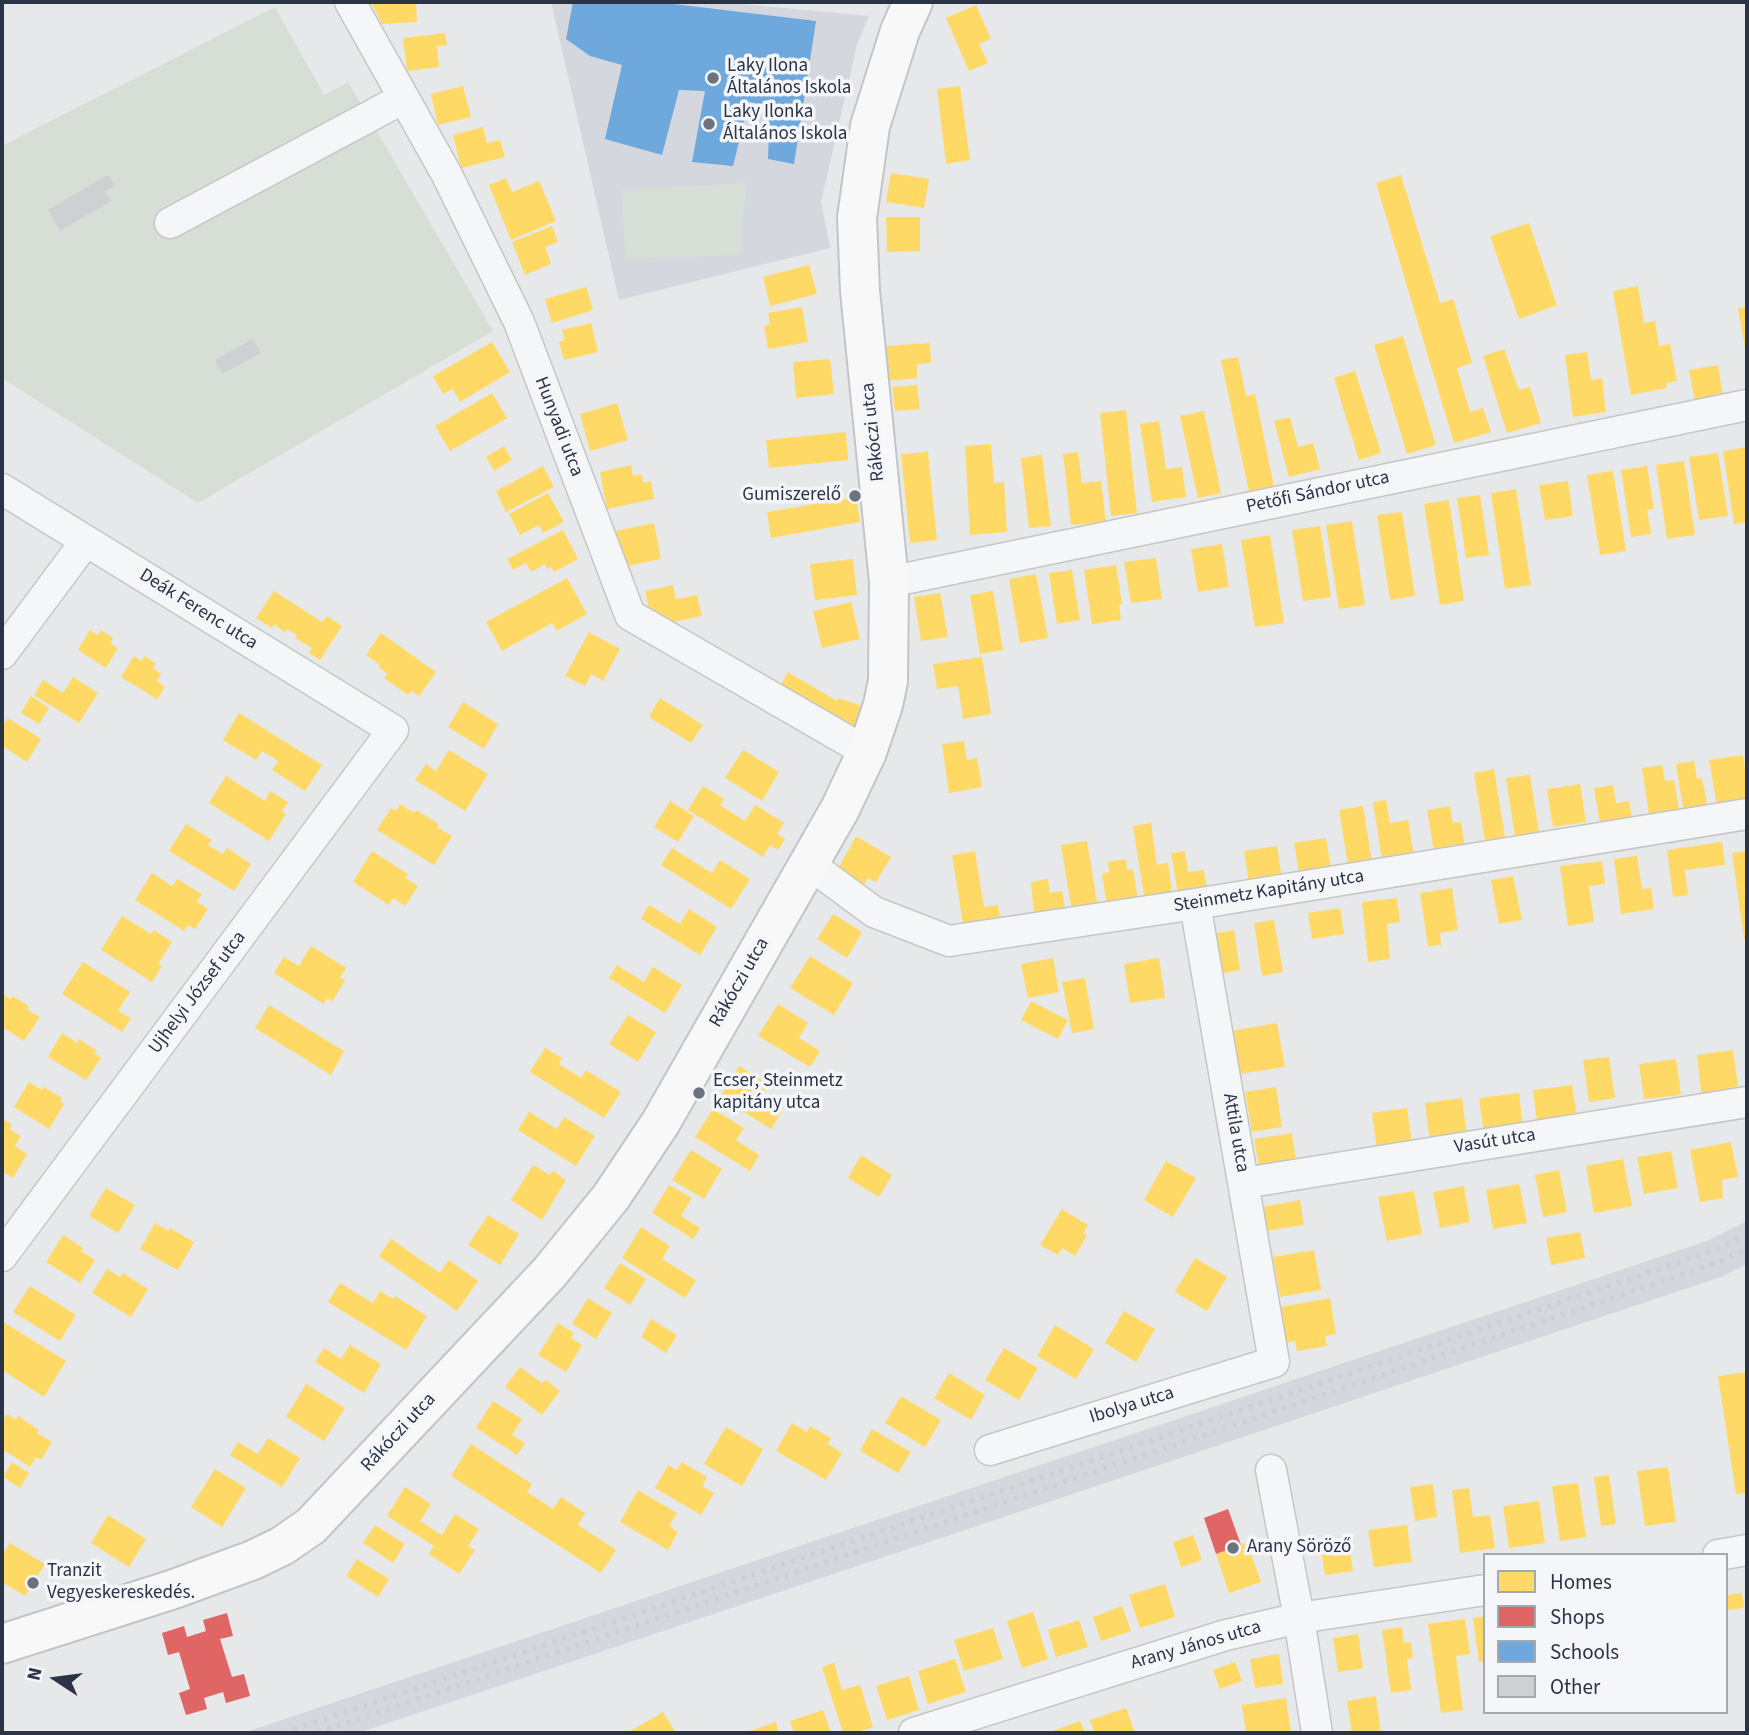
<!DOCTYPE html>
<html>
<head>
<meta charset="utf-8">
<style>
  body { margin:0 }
  #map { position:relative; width:1749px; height:1735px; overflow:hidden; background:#e6e8ea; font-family:"Source Sans 3",sans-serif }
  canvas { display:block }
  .frame { position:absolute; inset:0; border:4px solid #2b3445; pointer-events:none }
  .legend { position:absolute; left:1483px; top:1553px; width:245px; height:161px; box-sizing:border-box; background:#f4f6f9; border:2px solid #a4a8b1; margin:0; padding:9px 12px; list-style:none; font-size:21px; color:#2b3445 }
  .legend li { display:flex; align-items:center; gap:14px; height:35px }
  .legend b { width:35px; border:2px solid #a4a8b1 }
  .north { position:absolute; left:21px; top:1644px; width:70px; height:70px; -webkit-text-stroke:5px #f4f6f9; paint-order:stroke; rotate:283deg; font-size:19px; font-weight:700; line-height:28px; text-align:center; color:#2b3445 }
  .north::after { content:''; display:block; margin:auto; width:24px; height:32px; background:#2b3445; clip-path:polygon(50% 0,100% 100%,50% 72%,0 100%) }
</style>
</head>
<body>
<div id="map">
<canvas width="1749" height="1735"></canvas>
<div class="frame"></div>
<ul class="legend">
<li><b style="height:19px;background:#ffd966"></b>Homes</li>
<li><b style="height:19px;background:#e06666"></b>Shops</li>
<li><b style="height:19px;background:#6fa8dc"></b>Schools</li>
<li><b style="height:19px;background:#ced0d3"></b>Other</li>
</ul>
<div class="north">N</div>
</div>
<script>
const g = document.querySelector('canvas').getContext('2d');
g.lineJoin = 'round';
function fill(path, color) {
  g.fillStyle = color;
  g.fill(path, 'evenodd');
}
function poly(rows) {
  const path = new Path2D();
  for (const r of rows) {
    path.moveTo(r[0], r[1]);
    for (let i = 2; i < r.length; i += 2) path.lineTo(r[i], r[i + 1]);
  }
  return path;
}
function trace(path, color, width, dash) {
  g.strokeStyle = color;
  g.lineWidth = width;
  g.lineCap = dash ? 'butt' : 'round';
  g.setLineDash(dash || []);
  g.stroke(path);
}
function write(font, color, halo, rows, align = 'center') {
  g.font = font + ' "Source Sans 3",sans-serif';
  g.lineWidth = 7;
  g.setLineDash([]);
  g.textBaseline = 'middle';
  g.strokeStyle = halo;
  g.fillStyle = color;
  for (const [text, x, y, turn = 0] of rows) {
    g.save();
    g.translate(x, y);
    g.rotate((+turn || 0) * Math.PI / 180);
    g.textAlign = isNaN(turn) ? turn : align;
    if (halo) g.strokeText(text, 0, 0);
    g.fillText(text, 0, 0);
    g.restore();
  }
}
const built = poly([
  [551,2,722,2,869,16,857,45,821,202,830,248,619,300],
  [1747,1221,1747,1264,1721,1277,358,1733,243,1733,1707,1241]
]);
const green = poly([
  [275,7,324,95,348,82,493,331,198,503,2,378,2,146],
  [746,183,740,255,625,259,622,190]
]);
const homes = poly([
  [371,2,416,2,417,22,382,24],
  [976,5,991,39,979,44,988,63,969,71,946,18],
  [445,33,447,45,437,46,439,67,407,71,403,38],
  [463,86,471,117,438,125,431,94],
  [960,86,970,160,946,164,937,89],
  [483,127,487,143,500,140,505,157,461,168,453,135],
  [891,173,929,179,924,208,886,202],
  [1401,175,1440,303,1453,299,1472,363,1457,368,1470,412,1483,408,1491,432,1454,443,1376,183],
  [506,178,512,192,539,181,556,221,511,240,489,185],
  [886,217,920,217,920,251,887,252],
  [1529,223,1557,305,1519,319,1490,236],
  [552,226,558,242,545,247,551,264,525,275,512,242],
  [809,265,817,294,770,306,763,277],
  [1638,286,1644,323,1655,321,1659,346,1670,344,1677,381,1666,383,1667,388,1631,395,1613,291],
  [586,287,593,310,552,323,545,299],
  [802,307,808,342,768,349,764,326,770,324,768,313],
  [1747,307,1747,354,1746,354,1738,308],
  [591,323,598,352,564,360,559,342,565,340,562,330],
  [1403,336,1436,445,1407,454,1374,345],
  [492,342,510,372,460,402,453,389,443,394,433,376],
  [930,343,931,363,917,364,917,378,885,381,883,346],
  [1504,349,1519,390,1530,387,1541,423,1507,433,1483,356],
  [1587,352,1591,380,1602,378,1606,412,1573,417,1565,355],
  [1238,357,1246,396,1255,394,1274,487,1249,492,1221,360],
  [830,359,834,394,796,398,793,362],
  [1718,365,1723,396,1695,401,1689,370],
  [1355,371,1381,453,1359,460,1334,378],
  [917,385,920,409,895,411,892,387],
  [492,393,507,418,450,451,435,426],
  [617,403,628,440,590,451,580,414],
  [1126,410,1137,513,1111,516,1100,413],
  [1204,411,1221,493,1198,498,1180,416],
  [1290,417,1298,447,1313,443,1320,469,1289,477,1274,421],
  [1159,421,1166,469,1182,467,1186,497,1152,502,1140,424],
  [846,432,848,460,769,468,766,440],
  [991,444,994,483,1004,482,1007,532,970,535,965,446],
  [504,446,512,460,494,471,486,457],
  [1747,447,1747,522,1734,524,1723,451],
  [928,452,937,540,910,543,901,454],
  [1078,452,1082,483,1101,481,1106,522,1071,525,1063,454],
  [1718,453,1728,516,1699,520,1689,457],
  [1042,455,1051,526,1029,528,1021,458],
  [1684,461,1695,535,1667,539,1656,465],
  [631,465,633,476,642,474,643,483,651,481,654,499,607,509,600,472],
  [543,466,554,487,506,512,496,491],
  [1647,466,1654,509,1647,510,1651,534,1631,537,1621,470],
  [1613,471,1626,551,1600,555,1587,475],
  [1568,481,1573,516,1545,520,1539,485],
  [1516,489,1531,585,1505,589,1491,493],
  [548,493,564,522,543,533,539,525,520,535,509,514],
  [1480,495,1489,555,1466,558,1457,498],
  [856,497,860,522,771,538,767,512],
  [1449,500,1464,601,1440,605,1424,504],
  [1402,512,1415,596,1390,600,1377,515],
  [1352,521,1365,605,1339,609,1326,525],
  [654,523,661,559,623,567,616,531],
  [1320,526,1331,597,1303,601,1292,530],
  [563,530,578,559,554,572,551,567,547,569,545,564,531,572,526,563,513,570,507,559],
  [1270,535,1284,623,1255,627,1241,540],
  [1222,544,1229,587,1198,592,1191,549],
  [1156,558,1162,599,1131,603,1124,562],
  [853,559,857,595,815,600,810,564],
  [1116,565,1122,604,1119,605,1121,620,1092,624,1084,570],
  [1072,570,1080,620,1057,624,1049,573],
  [1036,574,1048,638,1020,643,1009,579],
  [567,578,587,614,557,631,552,623,502,651,486,622],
  [673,585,676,599,697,595,702,616,653,626,645,591],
  [274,591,322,622,327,616,342,626,320,660,309,653,312,648,295,638,297,635,287,629,285,632,274,624,272,628,256,618],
  [993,591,1003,650,980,654,970,595],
  [940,593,948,637,921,641,914,597],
  [851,602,860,639,822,648,813,611],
  [90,630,98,635,101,630,113,638,110,643,118,648,106,668,78,650],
  [589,632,620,649,603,681,591,674,585,686,565,676],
  [381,633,436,672,419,696,411,691,408,695,384,678,388,674,378,667,380,665,366,655],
  [134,656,141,661,145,656,156,664,153,668,161,674,157,681,165,687,157,699,121,677],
  [982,657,991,714,963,719,958,686,937,689,933,664],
  [788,672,837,701,838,698,862,706,852,738,776,693],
  [73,677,98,693,79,723,34,695,43,680,63,693],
  [31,696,49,708,39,724,21,713],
  [660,698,703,725,691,743,649,717],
  [463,702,498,724,484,749,448,727],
  [239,713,322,765,305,791,272,770,278,761,262,751,256,760,223,740],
  [8,718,41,739,27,762,2,746,2,727],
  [964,741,967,760,977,758,982,787,949,793,942,744],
  [449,750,488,774,465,811,415,780,426,764,436,771],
  [743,750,779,772,762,801,725,778],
  [1743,755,1747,779,1747,800,1717,805,1709,760],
  [1694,761,1697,779,1702,778,1707,804,1683,808,1676,764],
  [1662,765,1665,781,1674,780,1679,810,1649,815,1642,768],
  [1494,769,1505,837,1485,841,1474,773],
  [1530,775,1539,833,1515,837,1506,778],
  [226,776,265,801,270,791,288,802,282,811,286,814,269,841,209,803],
  [1580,784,1586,822,1553,827,1547,789],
  [1613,785,1616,803,1629,801,1632,818,1600,823,1594,788],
  [703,786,724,799,720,805,745,821,755,805,784,823,777,834,785,839,778,850,770,845,763,857,688,810],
  [1386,800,1390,823,1408,820,1414,855,1382,860,1373,802],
  [670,801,694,816,678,842,654,827],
  [400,804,414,813,416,810,439,824,437,827,452,836,434,865,377,830,391,808,396,811],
  [1363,806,1372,862,1348,865,1339,810],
  [1450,806,1453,823,1461,822,1465,847,1434,852,1427,810],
  [1151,823,1157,865,1168,863,1173,898,1145,902,1133,826],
  [186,824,212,840,208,845,223,854,227,848,251,864,234,891,169,851],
  [856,836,891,857,876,882,868,878,860,891,834,876],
  [1326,838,1331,868,1299,873,1294,843],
  [1087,841,1099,914,1073,918,1061,845],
  [1722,842,1725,865,1685,870,1688,895,1673,897,1667,850],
  [1277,846,1282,879,1249,884,1244,851],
  [672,848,712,873,720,860,750,879,731,909,661,865],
  [372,851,408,874,405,878,418,886,405,906,393,898,389,905,353,882],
  [975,851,984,907,998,905,1002,930,965,936,952,855],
  [1185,851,1188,872,1204,870,1207,890,1178,895,1171,853],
  [1747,851,1747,939,1744,939,1732,853],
  [1637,856,1642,889,1651,888,1654,909,1621,914,1614,859],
  [1126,859,1127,870,1133,869,1139,906,1108,914,1102,874,1109,872,1108,862],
  [1602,861,1605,884,1589,886,1594,922,1568,926,1560,866],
  [152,873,172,886,177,879,202,894,197,902,208,909,195,929,188,925,184,931,135,900],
  [1513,876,1522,920,1499,924,1491,880],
  [1048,879,1050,893,1062,891,1067,919,1035,925,1031,882],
  [1452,888,1458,930,1440,933,1441,945,1428,946,1420,893],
  [1397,898,1400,922,1387,924,1390,959,1368,962,1362,902],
  [649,905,680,924,689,909,717,927,700,955,641,919],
  [1340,908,1344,934,1312,939,1308,913],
  [833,914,862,932,847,958,817,939],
  [122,916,151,934,154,930,172,942,158,964,162,966,152,982,101,950],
  [1274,920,1283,972,1262,976,1254,923],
  [1234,930,1240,970,1219,974,1212,934],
  [311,946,346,968,340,977,345,980,332,1002,327,998,324,1004,274,973,284,957,299,966],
  [810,956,853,983,834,1015,790,988],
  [1053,958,1059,992,1028,998,1021,964],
  [1159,958,1165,998,1130,1003,1124,964],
  [83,962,130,992,118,1011,131,1018,122,1032,62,994],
  [617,965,644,982,653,967,682,985,665,1013,609,978],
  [1085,978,1094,1029,1072,1033,1062,982],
  [3,994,10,999,12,996,29,1006,27,1009,40,1017,24,1041,2,1027],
  [1031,1001,1068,1020,1058,1039,1021,1020],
  [778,1004,808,1023,799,1038,820,1051,810,1067,758,1036],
  [269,1005,344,1051,331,1075,255,1028],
  [628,1015,656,1032,638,1062,609,1044],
  [1277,1023,1285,1067,1238,1074,1231,1031],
  [62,1033,77,1043,79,1039,96,1050,94,1053,101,1058,86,1080,48,1057],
  [545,1048,562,1058,559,1064,581,1078,586,1070,621,1092,604,1118,530,1072],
  [1733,1050,1739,1093,1702,1098,1697,1055],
  [1609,1057,1615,1098,1589,1102,1583,1060],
  [1676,1059,1681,1095,1644,1099,1639,1064],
  [739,1066,768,1084,761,1097,782,1111,771,1129,720,1097],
  [29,1082,42,1090,44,1087,62,1098,60,1101,64,1104,49,1129,14,1107],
  [1572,1085,1577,1117,1537,1122,1533,1090],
  [1276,1087,1282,1127,1252,1132,1245,1092],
  [1519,1093,1523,1128,1484,1134,1479,1098],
  [1462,1098,1467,1137,1430,1142,1425,1103],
  [1407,1108,1412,1145,1377,1150,1372,1113],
  [713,1109,744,1128,736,1140,759,1155,750,1171,695,1137],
  [529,1112,557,1129,564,1117,595,1136,576,1166,518,1130],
  [2,1118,12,1125,9,1129,21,1136,15,1146,27,1154,13,1178,2,1171],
  [1292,1133,1297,1167,1260,1173,1254,1139],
  [1731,1142,1738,1177,1722,1180,1723,1198,1700,1202,1690,1150],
  [691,1150,722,1169,704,1199,672,1180],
  [1671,1151,1678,1188,1644,1194,1637,1157],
  [861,1155,892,1175,879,1197,848,1178],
  [1623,1159,1632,1206,1594,1213,1586,1166],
  [1166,1161,1196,1178,1173,1217,1144,1200],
  [533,1165,550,1175,553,1171,566,1180,542,1220,511,1200],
  [1559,1170,1567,1212,1543,1217,1535,1175],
  [1519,1184,1527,1223,1493,1229,1486,1190],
  [669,1185,692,1198,681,1216,700,1228,693,1239,652,1213],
  [1464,1186,1470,1222,1440,1228,1433,1192],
  [106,1188,135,1205,118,1233,89,1216],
  [1414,1191,1422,1234,1387,1241,1378,1197],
  [1300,1200,1304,1225,1266,1231,1262,1207],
  [1062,1209,1088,1225,1083,1233,1087,1235,1075,1256,1062,1248,1058,1255,1040,1245],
  [488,1215,519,1234,500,1265,468,1245],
  [155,1223,168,1231,170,1228,194,1242,178,1270,140,1249],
  [641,1227,670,1246,662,1259,696,1280,685,1298,622,1258],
  [1580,1232,1585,1258,1551,1265,1546,1238],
  [63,1235,83,1248,81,1251,95,1260,80,1283,46,1262],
  [391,1239,440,1273,449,1260,478,1281,457,1311,379,1256],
  [1314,1250,1321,1290,1280,1297,1273,1257],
  [1195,1258,1227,1277,1207,1311,1175,1292],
  [620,1263,646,1279,630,1305,604,1288],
  [107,1269,120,1277,123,1273,148,1289,131,1317,92,1293],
  [340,1283,373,1303,380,1291,393,1299,395,1296,427,1316,406,1350,328,1302],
  [30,1286,76,1315,60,1341,13,1312],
  [588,1298,612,1313,596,1339,572,1324],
  [1330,1298,1336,1334,1325,1336,1327,1346,1297,1351,1295,1341,1285,1343,1280,1307],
  [1124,1311,1155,1329,1136,1362,1105,1343],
  [651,1319,677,1335,666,1353,641,1337],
  [5,1323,66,1361,44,1397,2,1370,2,1325],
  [558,1323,574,1333,571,1338,582,1345,566,1372,538,1355],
  [1055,1325,1094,1349,1076,1379,1037,1356],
  [350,1345,381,1364,364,1393,315,1362,324,1348,341,1359],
  [1004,1348,1038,1368,1019,1400,985,1380],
  [520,1367,542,1383,546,1380,560,1391,542,1415,505,1387],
  [1747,1372,1747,1493,1736,1494,1718,1376],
  [949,1373,985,1395,971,1420,934,1398],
  [306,1384,345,1408,324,1441,286,1417],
  [901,1396,941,1420,925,1447,885,1423],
  [493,1401,522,1419,512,1435,525,1443,517,1455,476,1428],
  [7,1414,16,1420,18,1416,39,1430,37,1433,52,1442,41,1460,36,1457,30,1467,2,1449,2,1422],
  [792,1423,807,1432,810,1426,831,1438,828,1444,842,1453,826,1480,776,1451],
  [726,1427,763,1449,742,1486,704,1464],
  [872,1429,911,1452,898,1473,860,1451],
  [268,1438,300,1458,282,1487,230,1455,238,1442,258,1454],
  [471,1444,532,1484,527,1492,553,1509,561,1497,585,1513,578,1525,616,1550,601,1573,451,1476],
  [12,1462,29,1473,20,1488,3,1477],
  [682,1462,707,1477,702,1486,714,1493,701,1515,655,1488,668,1465,677,1470],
  [1668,1467,1676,1522,1645,1526,1637,1471],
  [215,1469,246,1488,222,1527,191,1507],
  [1609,1475,1616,1524,1601,1526,1594,1477],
  [1578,1483,1586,1537,1560,1541,1552,1486],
  [1433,1484,1437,1517,1415,1521,1410,1487],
  [405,1487,431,1504,420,1521,442,1535,455,1514,479,1529,468,1546,475,1550,459,1574,429,1554,434,1546,387,1516],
  [1469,1488,1473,1517,1490,1515,1495,1548,1460,1553,1452,1490],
  [638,1490,677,1513,669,1526,678,1532,668,1550,620,1522],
  [1539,1501,1545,1543,1509,1548,1503,1506],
  [108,1515,146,1539,129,1567,91,1543],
  [375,1525,405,1544,393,1563,363,1543],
  [1407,1525,1412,1562,1374,1567,1368,1530],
  [1193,1535,1202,1560,1181,1567,1173,1542],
  [1348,1539,1353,1571,1325,1575,1320,1543],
  [10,1543,45,1564,25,1596,2,1582,2,1555],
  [1247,1543,1261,1582,1229,1593,1216,1554],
  [357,1559,389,1579,378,1597,346,1576],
  [1165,1584,1175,1617,1140,1628,1129,1595],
  [1742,1593,1744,1608,1726,1610,1726,1595],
  [1122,1606,1131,1631,1101,1641,1093,1617],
  [1033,1612,1048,1659,1022,1668,1007,1621],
  [1485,1616,1485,1661,1479,1662,1473,1618],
  [1465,1619,1470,1654,1456,1656,1463,1710,1441,1713,1428,1624],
  [1079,1620,1088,1647,1056,1657,1048,1630],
  [1402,1627,1404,1643,1411,1642,1413,1658,1407,1659,1411,1690,1391,1693,1382,1630],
  [993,1628,1003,1659,964,1671,954,1640],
  [1358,1634,1363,1668,1338,1672,1333,1638],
  [1279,1654,1283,1684,1255,1688,1250,1659],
  [955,1659,966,1692,928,1704,918,1671],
  [1235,1662,1242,1681,1220,1689,1213,1670],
  [834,1663,842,1690,860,1685,873,1727,854,1733,843,1733,822,1667],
  [909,1676,919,1710,887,1720,876,1686],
  [1376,1696,1381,1733,1352,1733,1347,1701],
  [1286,1698,1291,1733,1246,1733,1242,1705],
  [1126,1708,1135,1733,1095,1733,1090,1720],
  [823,1710,831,1733,794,1733,790,1721],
  [663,1712,676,1733,627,1733],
  [1080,1721,1085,1733,1047,1733],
  [776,1722,779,1733,744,1733]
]);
const shops = poly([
  [1228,1509,1241,1545,1216,1554,1204,1518],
  [227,1613,233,1636,220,1639,232,1677,244,1674,250,1696,226,1703,223,1692,204,1698,207,1709,186,1715,179,1693,190,1689,179,1652,168,1655,162,1633,184,1626,187,1637,206,1631,203,1620]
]);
const schools = poly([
  [573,2,657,2,816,21,794,164,768,159,770,106,749,102,733,166,692,162,705,91,679,90,662,155,605,139,622,65,590,56,566,39]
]);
const building = poly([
  [108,175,115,186,105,191,111,201,60,231,48,210],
  [253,339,261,353,222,374,215,360]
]);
const minor = poly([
  [350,2,447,175,519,322,630,615,867,752],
  [170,223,404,98],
  [2,489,393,730,2,1256],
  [889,582,1747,405],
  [2,654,86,541],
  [809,864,874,912,949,941,1195,904,1747,814],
  [1244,1183,1747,1102],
  [990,1450,1274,1362,1195,904],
  [1271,1470,1299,1618,1317,1733],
  [1718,1555,1747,1550],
  [914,1733,1226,1635,1299,1618,1485,1590]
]);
const major = poly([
  [2,1644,174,1589,253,1560,282,1546,311,1526,550,1272,611,1197,661,1122,840,809,867,752,883,705,888,681,889,582,860,291,857,218,870,126,900,31,913,2]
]);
const rail = poly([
  [284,1733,1718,1249,1747,1235],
  [317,1733,1719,1262,1747,1249]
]);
const markers = [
  [713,78,7,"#6c737f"],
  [709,124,7,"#6c737f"],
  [855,496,7,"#6c737f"],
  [699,1093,7,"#6c737f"],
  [1233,1548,7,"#6c737f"],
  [33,1583,7,"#6c737f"]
];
const poiNames = [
  ["Laky Ilona",727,67],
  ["Általános Iskola",727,89],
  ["Laky Ilonka",723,113],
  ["Általános Iskola",723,135],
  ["Gumiszerelő",841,496,"right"],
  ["Ecser, Steinmetz",713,1082],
  ["kapitány utca",713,1104],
  ["Arany Söröző",1247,1548],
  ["Tranzit",47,1572],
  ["Vegyeskereskedés.",47,1594]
];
const streetNames = [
  ["Hunyadi utca",558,427,69],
  ["Rákóczi utca",874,432,-96],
  ["Petőfi Sándor utca",1318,493,-12],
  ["Deák Ferenc utca",198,610,32],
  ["Steinmetz Kapitány utca",1269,892,-9],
  ["Rákóczi utca",740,983,-60],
  ["Ujhelyi József utca",198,993,-53],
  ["Attila utca",1235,1133,80],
  ["Vasút utca",1495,1142,-9],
  ["Ibolya utca",1132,1406,-17],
  ["Rákóczi utca",399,1433,-47],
  ["Arany János utca",1196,1646,-16]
];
fill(built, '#d4d7dd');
fill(green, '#d6ded6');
fill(homes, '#ffd966');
fill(shops, '#e06666');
fill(schools, '#6fa8dc');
fill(building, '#ced0d3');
trace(minor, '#c4c6c8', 33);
trace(major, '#c2c5c8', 42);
trace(minor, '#f5f6f7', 30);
trace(major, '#f8f8f8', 38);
trace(rail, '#cecfd2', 5, [3.5, 7]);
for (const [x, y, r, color] of markers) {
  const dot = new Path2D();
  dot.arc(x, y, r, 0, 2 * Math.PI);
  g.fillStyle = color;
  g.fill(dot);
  trace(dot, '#f4f6f9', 2.5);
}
write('19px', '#2b3445', '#f4f6f9', poiNames, 'left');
write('19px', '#2b3445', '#f4f6f9', streetNames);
</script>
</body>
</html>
